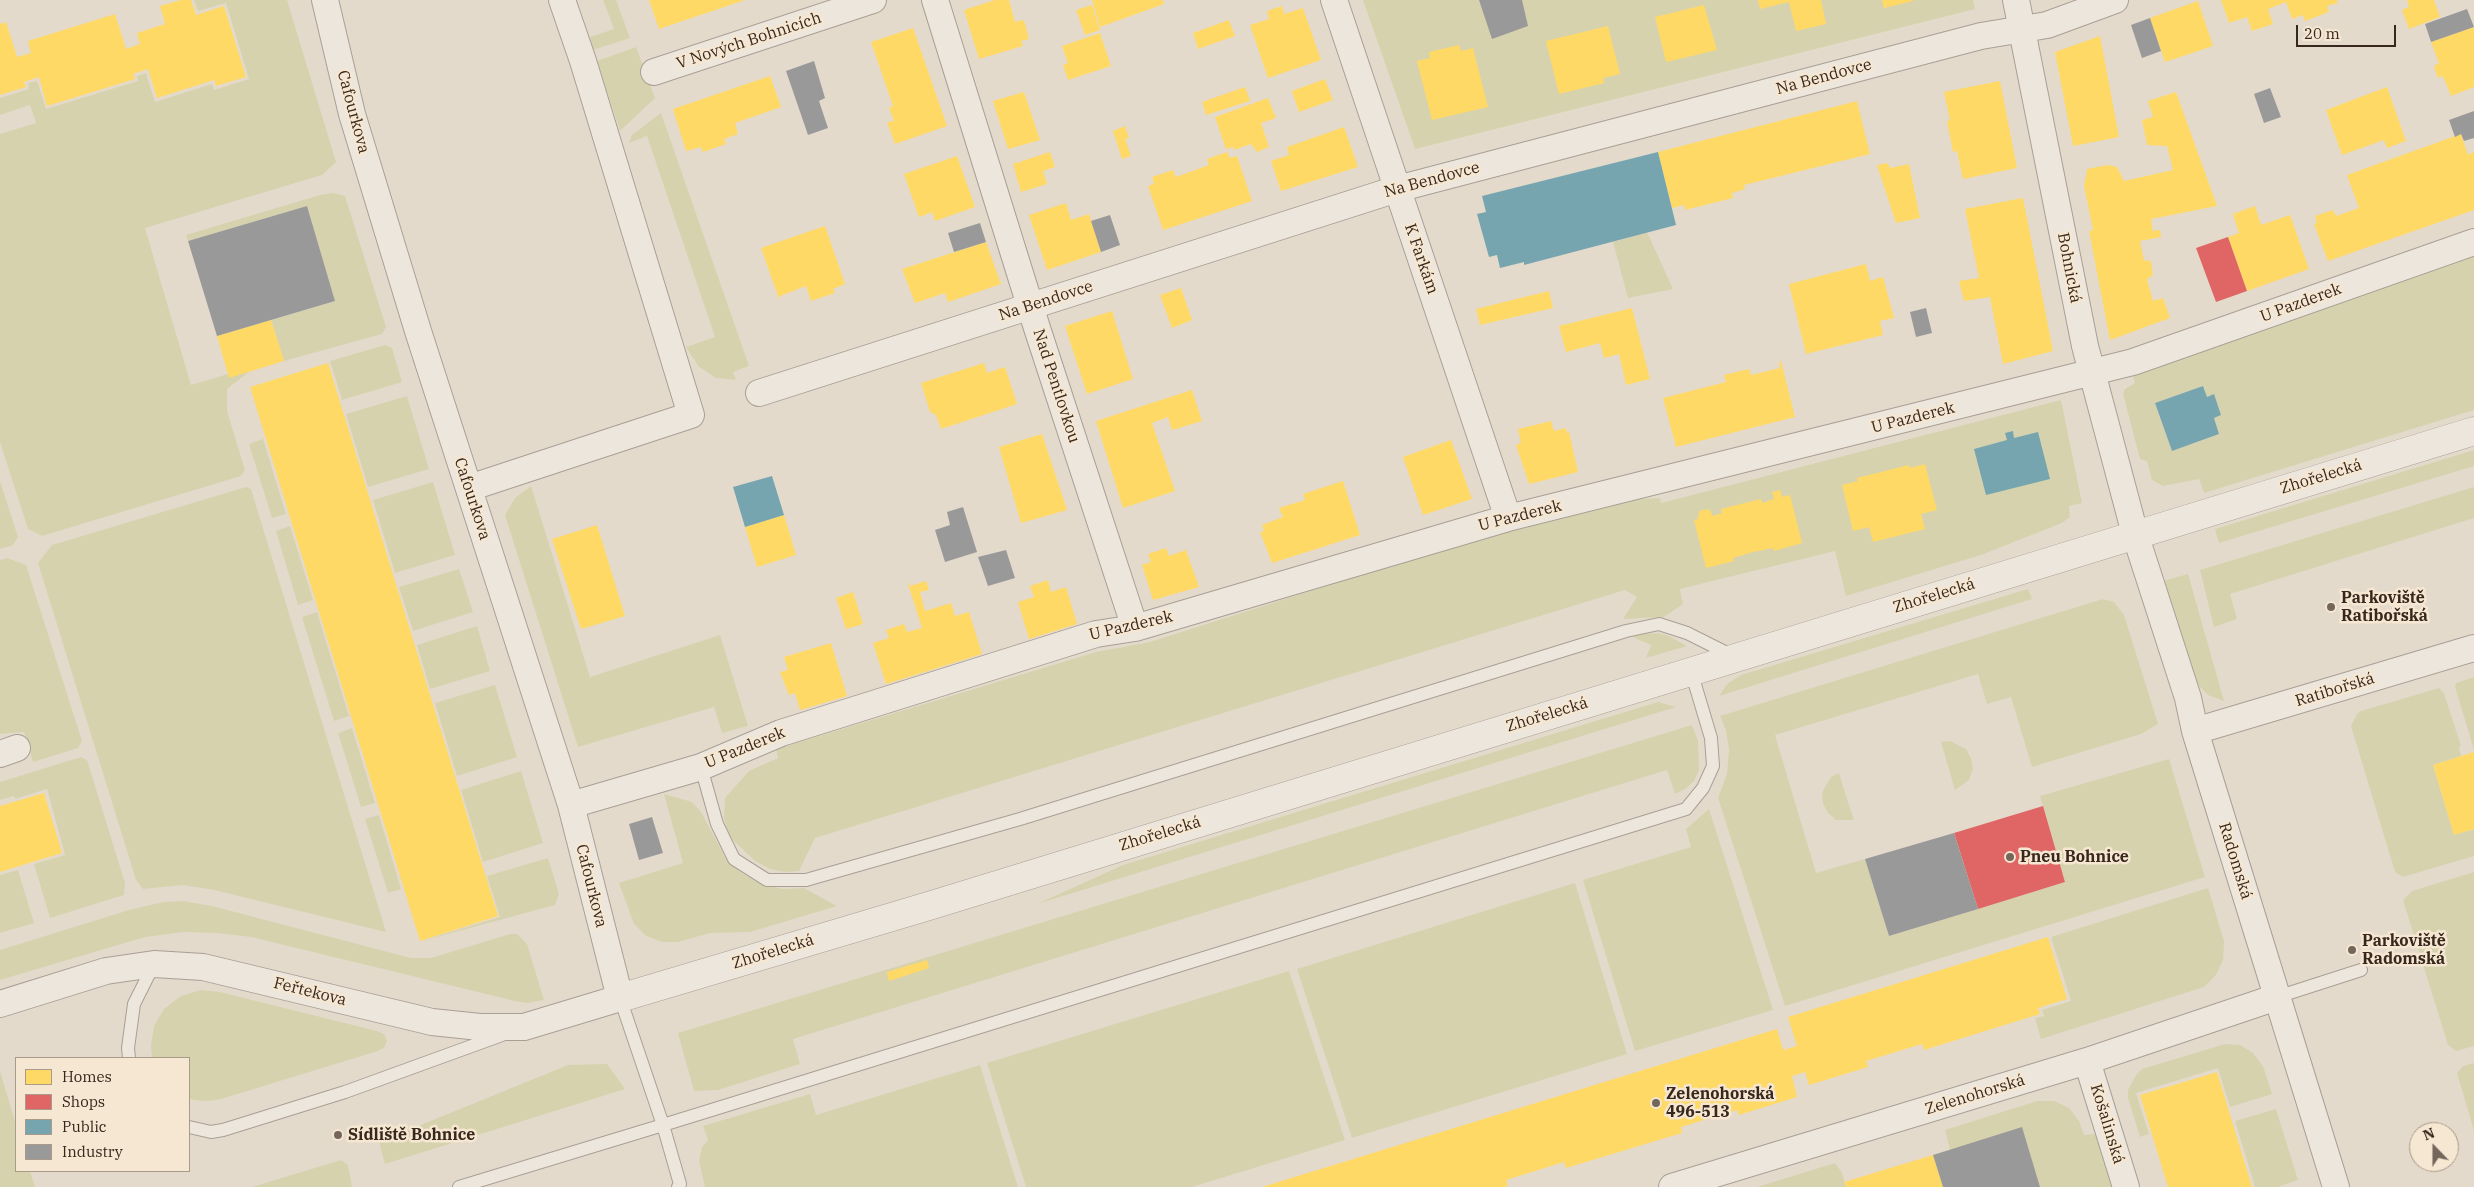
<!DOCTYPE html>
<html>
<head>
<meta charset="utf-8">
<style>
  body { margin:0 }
  #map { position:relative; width:2474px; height:1187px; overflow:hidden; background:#e4dacc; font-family:"IBM Plex Serif",serif }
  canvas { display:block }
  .legend { position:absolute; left:15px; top:1057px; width:175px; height:115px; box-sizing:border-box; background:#f5e7d1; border:1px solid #a99a89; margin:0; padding:6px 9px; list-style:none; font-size:15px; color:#37271d }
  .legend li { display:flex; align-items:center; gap:10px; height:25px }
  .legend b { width:25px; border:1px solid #a99a89 }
  .north { position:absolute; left:2409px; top:1122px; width:50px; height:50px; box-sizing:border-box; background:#f5e7d1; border:1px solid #a99a89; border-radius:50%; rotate:338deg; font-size:14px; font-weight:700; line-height:20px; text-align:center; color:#37271d }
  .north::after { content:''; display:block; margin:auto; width:18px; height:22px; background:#74665a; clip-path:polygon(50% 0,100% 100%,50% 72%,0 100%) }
  .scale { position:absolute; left:2296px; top:25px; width:100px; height:22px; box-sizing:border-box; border:2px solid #37271d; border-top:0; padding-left:6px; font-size:15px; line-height:18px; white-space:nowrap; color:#37271d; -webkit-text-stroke:4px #f5e7d1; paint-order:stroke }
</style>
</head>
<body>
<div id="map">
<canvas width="2474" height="1187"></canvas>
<ul class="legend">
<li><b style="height:14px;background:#ffd966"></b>Homes</li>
<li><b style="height:14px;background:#e06666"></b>Shops</li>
<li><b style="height:14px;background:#76a5af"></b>Public</li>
<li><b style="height:14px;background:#999"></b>Industry</li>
</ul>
<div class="north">N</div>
<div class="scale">20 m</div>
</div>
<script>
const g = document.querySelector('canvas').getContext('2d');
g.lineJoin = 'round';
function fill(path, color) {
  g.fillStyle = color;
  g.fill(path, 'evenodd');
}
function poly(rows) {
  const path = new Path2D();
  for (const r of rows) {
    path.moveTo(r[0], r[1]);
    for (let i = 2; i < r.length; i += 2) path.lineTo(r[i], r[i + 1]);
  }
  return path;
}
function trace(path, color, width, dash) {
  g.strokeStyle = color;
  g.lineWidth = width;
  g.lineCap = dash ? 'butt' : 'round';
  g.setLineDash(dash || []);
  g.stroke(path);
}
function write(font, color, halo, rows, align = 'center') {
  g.font = font + ' "IBM Plex Serif",serif';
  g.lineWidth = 5;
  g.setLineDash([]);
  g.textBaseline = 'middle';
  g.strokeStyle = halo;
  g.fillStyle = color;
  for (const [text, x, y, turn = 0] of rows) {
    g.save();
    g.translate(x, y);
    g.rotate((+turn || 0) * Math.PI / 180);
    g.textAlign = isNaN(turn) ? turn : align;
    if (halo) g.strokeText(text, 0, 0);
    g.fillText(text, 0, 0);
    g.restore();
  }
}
const green = poly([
  [194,0,287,0,336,162,322,175,145,228,191,385,228,374,229,377,250,371,227,389,227,411,245,470,241,476,42,536,28,529,0,442,0,134,36,123,30,105,0,115,0,98,29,89,28,83,37,81,46,109,138,81,137,76,146,73,155,102,212,84,214,90,249,79,226,3,198,11],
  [603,0,616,0,630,38,593,50,590,37,614,29],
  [1363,0,1973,0,1975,9,1415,149],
  [636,47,655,98,620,131,597,61],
  [661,113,749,366,733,372,736,380,716,378,704,370,699,367,686,347,715,337,647,136,629,143,632,135],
  [333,193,345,196,386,327,382,334,284,361,271,320,335,301,307,206,188,241,186,235,320,195],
  [1647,232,1673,289,1628,298,1613,242],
  [2474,249,2474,410,2204,493,2199,479,2163,486,2152,480,2147,461,2140,459,2123,394,2125,389,2135,383,2132,374],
  [2203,386,2207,397,2214,395,2221,415,2214,418,2219,434,2172,451,2155,403],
  [385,345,392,348,402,382,342,400,330,361],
  [407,396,429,469,368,487,346,414],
  [2061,400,2082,503,2069,506,2070,517,2062,523,1981,555,1846,596,1835,551,1680,589,1683,604,1664,617,1623,619,1637,597,1625,590,815,838,799,871,785,872,770,869,755,861,733,840,727,830,724,819,725,798,749,771,778,758,776,749,1096,652,1150,642,1452,546,1640,499,1660,498,1661,503],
  [263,439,286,514,272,518,249,444],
  [2474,450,2474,466,2219,543,2215,529],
  [0,481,18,537,13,545,0,549],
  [433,482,455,555,395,573,373,500],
  [531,486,590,677,720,635,748,726,722,733,714,707,578,747,505,515,515,498],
  [246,487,251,489,386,932,214,890,183,885,143,889,136,880,38,563,52,545],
  [2474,487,2474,518,2230,594,2237,619,2214,627,2200,570],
  [290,526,313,600,298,605,276,531],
  [7,558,26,565,82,741,78,748,33,762,24,732,0,734,0,560],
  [459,569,473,612,413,631,399,587],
  [2188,574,2224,701,2208,695,2192,679,2163,581],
  [2028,589,2032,599,1719,696,1727,684,1741,675],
  [2103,599,2114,602,2124,615,2158,724,2141,734,2032,767,2011,697,1987,704,1978,674,1775,735,1816,873,1865,859,1889,936,2065,882,2040,796,2169,759,2205,877,1785,1006,1718,798,1727,774,1729,750,1726,730,1720,716],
  [317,612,349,716,334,721,302,617],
  [477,626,490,671,430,689,417,645],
  [1657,633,1669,636,1687,646,1646,658,1651,645,1628,635],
  [2474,677,2474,750,2455,687,2456,683],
  [495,685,517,757,457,776,435,703],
  [2439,688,2444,693,2461,746,2459,747,2461,756,2433,765,2454,835,2474,829,2474,856,2403,877,2395,872,2351,726,2357,714,2361,711],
  [1658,702,1676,707,1037,904,1123,865],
  [1692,725,1698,741,1699,770,1694,781,1685,789,1675,794,1667,770,793,1039,800,1064,718,1090,694,1091,678,1033],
  [352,728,375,803,361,807,338,733],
  [1950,741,1966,749,1971,758,1973,769,1969,780,1955,790,1941,742],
  [81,757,87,760,125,883,124,895,50,918,34,864,65,855,47,789,15,799,14,796,0,800,0,782],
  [521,771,543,843,483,862,461,790],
  [1839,773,1846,796,1854,820,1836,820,1828,813,1823,804,1822,793,1826,785,1831,777],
  [664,794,692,802,701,812,725,857,740,872,760,884,783,889,804,888,837,906,750,932,710,933,678,942,662,942,646,936,634,924,619,883,683,863],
  [1709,809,1773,1010,1635,1051,1583,880,1691,847,1686,829],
  [379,815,401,889,388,893,365,819],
  [548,858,559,894,555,905,418,942,500,917,487,876],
  [18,870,34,923,0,933,0,875],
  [2474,872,2474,1046,2456,1051,2448,1045,2403,900,2412,891],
  [1575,883,1627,1054,1352,1138,1297,969],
  [2208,888,2224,941,2223,960,2216,975,2204,987,2041,1039,2035,1018,2044,1016,2042,1010,2071,1001,2051,937],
  [183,901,212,906,411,958,431,958,510,934,517,934,527,944,544,1000,527,1003,515,1001,251,937,217,933,184,932,145,937,0,980,0,950,129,910,163,902],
  [1289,971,1345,1140,1192,1187,1026,1187,987,1063],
  [201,990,220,992,377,1031,384,1034,387,1041,384,1048,378,1051,221,1099,208,1101,193,1100,189,1098,189,1058,152,1058,151,1045,154,1026,164,1009,181,996],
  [2225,1044,2240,1045,2253,1053,2263,1066,2272,1094,2230,1107,2218,1068,2136,1093,2149,1134,2140,1137,2128,1098,2128,1090,2136,1075,2142,1069],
  [2474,1063,2474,1131,2457,1073,2463,1066],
  [607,1064,625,1089,385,1164,379,1142,568,1065],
  [980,1065,1018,1187,705,1187,699,1161,702,1147,708,1140,703,1126,810,1094,816,1115],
  [0,1071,16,1125,16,1171,30,1171,35,1187,0,1187],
  [2037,1101,2054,1101,2069,1108,2079,1121,2084,1135,2096,1134,2112,1187,2040,1187,1950,1150,1945,1130],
  [2276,1109,2298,1180,2278,1187,2255,1187,2235,1121],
  [341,1160,348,1165,352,1187,252,1187],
  [1835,1163,1841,1171,1846,1187,1757,1187]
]);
const homes = poly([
  [181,0,191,0,196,15,224,6,246,77,216,86,214,80,157,98,148,69,133,74,135,79,47,106,39,77,24,82,26,87,0,95,0,24,6,22,17,57,31,53,28,41,115,14,126,49,140,44,137,33,165,24,160,6],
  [649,0,745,0,659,29],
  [995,0,1009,0,1015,22,1024,20,1029,39,1021,41,1023,46,979,59,964,10],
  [1092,0,1163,0,1164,4,1100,27],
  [1758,0,1821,0,1826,24,1796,31,1789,2,1760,9],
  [1882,0,1913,0,1913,1,1884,8],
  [2221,0,2337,0,2338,3,2327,6,2329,12,2305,21,2303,15,2292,19,2286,2,2268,9,2273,24,2252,31,2247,17,2229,23],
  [2407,0,2434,0,2440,17,2409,29,2402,10,2409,7],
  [2198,1,2213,46,2165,62,2150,18],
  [1092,5,1100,30,1085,35,1076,10],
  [1704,5,1717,50,1666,62,1655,17],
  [1282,6,1284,14,1303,8,1321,60,1268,78,1250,25,1269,19,1267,11],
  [1229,20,1235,36,1198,49,1193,33],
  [1608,26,1620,74,1603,78,1604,83,1559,94,1546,41],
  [2474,27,2474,87,2451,96,2443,76,2438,78,2434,66,2439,63,2431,42],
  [913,28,947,126,895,144,887,122,894,121,889,108,893,106,871,42],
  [1100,33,1111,66,1068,80,1063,65,1068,63,1062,46],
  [2100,36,2119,137,2073,146,2055,52],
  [1459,45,1461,51,1473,48,1488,107,1432,120,1417,61,1430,58,1429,52],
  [770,76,781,107,735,123,738,134,724,139,726,144,703,152,701,147,686,151,673,109],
  [1325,79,1333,100,1299,112,1292,91],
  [2000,81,2017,168,1963,179,1957,151,1953,152,1947,121,1950,120,1944,92],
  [1245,87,1250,101,1206,115,1202,102],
  [2387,87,2406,141,2387,148,2384,140,2342,155,2326,110],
  [1024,92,1040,140,1008,149,993,101],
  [2176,92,2217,206,2151,219,2153,231,2160,230,2161,237,2140,241,2144,261,2149,260,2151,262,2153,275,2147,279,2153,301,2163,298,2170,318,2110,340,2089,231,2093,230,2084,186,2087,169,2108,165,2117,167,2124,181,2173,170,2167,146,2147,145,2142,120,2153,117,2148,101],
  [1268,98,1276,118,1261,123,1269,147,1257,152,1251,144,1234,150,1233,147,1226,149,1215,117],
  [1857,101,1870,154,1744,185,1745,189,1732,193,1733,198,1685,210,1684,205,1672,208,1658,152],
  [1125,126,1129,138,1125,139,1131,156,1122,159,1113,131],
  [1344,127,1358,167,1281,191,1271,161,1289,155,1287,147],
  [2461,134,2468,155,2474,152,2474,210,2328,261,2314,224,2317,223,2315,216,2333,210,2336,216,2359,208,2347,175],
  [1050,152,1055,167,1043,171,1047,184,1021,192,1013,164],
  [1227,152,1230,158,1237,156,1252,201,1163,230,1148,186,1154,184,1152,177,1173,170,1176,177,1209,165,1207,159],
  [957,156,975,207,935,221,932,212,919,217,904,174],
  [1888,163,1890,168,1909,164,1920,218,1896,223,1877,165],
  [2023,198,2053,351,2003,364,1990,297,1964,301,1959,281,1979,278,1965,209],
  [1066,203,1071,220,1089,214,1101,252,1047,270,1029,215],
  [2255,206,2261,225,2290,215,2309,269,2247,291,2228,237,2239,233,2233,214],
  [825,226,845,284,833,289,835,293,811,301,806,286,780,296,779,299,761,248],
  [986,242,1001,284,948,302,945,293,915,303,902,269],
  [1866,264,1870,281,1883,277,1894,318,1880,321,1883,335,1806,354,1789,284],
  [1181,288,1192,320,1172,328,1160,295],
  [1549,291,1553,308,1480,325,1476,309],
  [1632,308,1650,379,1626,385,1619,354,1604,358,1600,343,1566,352,1559,326],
  [1112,311,1133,379,1087,394,1065,326],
  [271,320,284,361,229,378,217,336],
  [1781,361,1795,417,1676,447,1663,398,1726,382,1724,375,1749,369,1751,375,1780,368,1779,362],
  [328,363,498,916,420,941,250,387],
  [984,363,987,373,1005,367,1017,404,941,429,936,415,930,412,921,383],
  [1192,390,1202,421,1172,430,1168,417,1152,423,1175,491,1123,508,1096,421],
  [1551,421,1554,431,1566,428,1567,433,1569,432,1578,472,1529,484,1516,445,1521,443,1518,429],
  [1042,434,1067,510,1021,523,999,447],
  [1451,440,1472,499,1423,515,1403,457],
  [1925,464,1937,510,1921,514,1925,529,1873,542,1869,527,1853,531,1842,485,1858,481,1857,478,1909,465,1910,468],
  [1343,481,1360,535,1272,563,1260,532,1264,531,1262,525,1283,517,1279,508,1305,500,1303,494],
  [1780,490,1782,497,1790,495,1802,543,1774,551,1773,548,1753,552,1733,558,1734,561,1706,568,1694,520,1698,519,1699,511,1709,509,1713,516,1722,513,1721,509,1761,499,1762,503,1774,499,1772,492],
  [784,515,796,555,757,567,745,527],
  [597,525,625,616,581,629,552,539],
  [1166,548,1169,556,1186,550,1199,587,1153,600,1142,565,1151,562,1148,554],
  [1048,580,1051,592,1066,587,1077,624,1029,639,1018,602,1034,597,1030,586],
  [907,581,910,586,926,581,929,590,920,592,925,611,951,603,955,616,969,612,982,654,886,684,873,643,889,638,886,630,904,624,907,632,922,628],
  [853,592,863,624,846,629,836,598],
  [831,643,847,696,800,710,795,693,789,695,780,672,788,670,784,657],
  [2474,752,2474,829,2454,835,2433,765],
  [44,793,62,853,0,872,0,806],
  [2048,937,2067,999,2038,1008,2040,1014,1924,1050,1922,1044,1866,1061,1868,1067,1809,1085,1805,1072,1792,1076,1797,1097,1739,1115,1737,1110,1681,1127,1682,1133,1566,1168,1564,1162,1506,1180,1508,1186,1504,1187,1262,1187,1777,1029,1783,1050,1797,1046,1788,1017],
  [927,960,929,968,889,981,887,972],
  [2217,1072,2252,1187,2168,1187,2140,1095],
  [1933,1155,1943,1187,1846,1187,1844,1182]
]);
const shops = poly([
  [2228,237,2247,291,2216,302,2196,248],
  [2043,806,2065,882,1978,909,1954,833]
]);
const public = poly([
  [1658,152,1676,225,1524,265,1524,262,1500,268,1497,255,1489,257,1477,214,1486,212,1482,196],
  [2203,386,2207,397,2214,394,2221,415,2214,418,2219,434,2172,451,2155,403],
  [2013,431,2014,438,2038,432,2050,479,1986,495,1974,449,2007,440,2005,433],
  [772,476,784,515,745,527,733,487]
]);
const industry = poly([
  [1479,0,1522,0,1528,26,1492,39],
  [2467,9,2474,27,2431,42,2425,24],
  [2150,18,2161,51,2142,58,2131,25],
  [814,61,825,98,819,101,828,128,808,135,786,71],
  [2270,88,2281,117,2264,123,2254,94],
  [2474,111,2474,138,2464,141,2461,134,2455,137,2449,120],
  [307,206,335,301,217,336,188,241],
  [1110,215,1120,245,1101,252,1091,221],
  [980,223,986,242,954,252,948,233],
  [1926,308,1932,333,1916,337,1910,312],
  [963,507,977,552,945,562,935,530,950,525,947,512],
  [1006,550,1015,578,988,586,978,557],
  [652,817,663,853,639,860,629,824],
  [1954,833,1978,909,1889,936,1865,859],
  [2022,1127,2040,1187,1943,1187,1933,1155]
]);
const service = poly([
  [701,767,717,824,734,859,767,880,806,880,1020,819,1626,631,1659,624,1687,633,1733,656],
  [2277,997,2361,970],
  [620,998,663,1125,1686,809,1703,788,1713,766,1711,738,1691,671],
  [129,1058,128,1048,134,1004,154,964],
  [189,1127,211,1132,223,1130,345,1092,502,1035],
  [459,1187,663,1125,680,1184,678,1187]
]);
const minor = poly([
  [935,0,1037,328,1135,628],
  [1334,0,1508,518],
  [2016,0,2085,346,2135,534,2188,698,2195,731,2336,1187],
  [654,72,873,0],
  [759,393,1397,189,1981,36,2047,25,2115,0],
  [469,488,691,415,583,61,562,0],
  [2195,731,2474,648],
  [0,754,17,748],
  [571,805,701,767,781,733,1096,634,1135,628,1508,518,2133,362,2474,242],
  [0,1004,106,971,154,964,203,967,432,1022,480,1027,524,1027,620,998,571,805,418,331,352,114,325,0],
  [2087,1061,2126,1187],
  [1672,1187,2087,1061,2277,997]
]);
const tertiary = poly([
  [620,998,932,905,2474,431]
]);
const markers = [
  [2331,607,5,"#74665a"],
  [2010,857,5,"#74665a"],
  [2352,950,5,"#74665a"],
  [1656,1103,5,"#74665a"],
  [338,1135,5,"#74665a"]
];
const streetNames = [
  ["V Nových Bohnicích",749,41,-18],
  ["Na Bendovce",1824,77,-15],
  ["Cafourkova",353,112,75],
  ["Na Bendovce",1432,180,-15],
  ["K Farkám",1421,259,71],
  ["Bohnická",2069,268,79],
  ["Na Bendovce",1046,301,-18],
  ["U Pazderek",2301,303,-20],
  ["Nad Pentlovkou",1056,386,72],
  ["U Pazderek",1913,418,-14],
  ["Zhořelecká",2321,477,-17],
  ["Cafourkova",472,499,72],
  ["U Pazderek",1520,516,-14],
  ["Zhořelecká",1934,596,-17],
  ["U Pazderek",1131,626,-13],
  ["Ratibořská",2335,690,-17],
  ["Zhořelecká",1547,715,-17],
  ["U Pazderek",745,748,-22],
  ["Zhořelecká",1160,834,-17],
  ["Radomská",2235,861,73],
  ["Cafourkova",591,886,76],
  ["Zhořelecká",773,952,-17],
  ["Feřtekova",310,992,14],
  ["Zelenohorská",1975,1095,-17],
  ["Košalinská",2107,1124,73]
];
const poiNames = [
  ["Parkoviště",2341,598],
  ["Ratibořská",2341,616],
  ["Pneu Bohnice",2020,857],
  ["Parkoviště",2362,941],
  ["Radomská",2362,959],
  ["Zelenohorská",1666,1094],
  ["496-513",1666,1112],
  ["Sídliště Bohnice",348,1135]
];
fill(green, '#d7d2ae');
fill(homes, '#ffd966');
fill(shops, '#e06666');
fill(public, '#76a5af');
fill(industry, '#999');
trace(service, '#a99f95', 14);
trace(minor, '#a99f95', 28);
trace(tertiary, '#a99f95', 29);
trace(service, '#ece6dd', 12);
trace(minor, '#ece6dd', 26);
trace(tertiary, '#ece6dd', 28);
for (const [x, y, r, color] of markers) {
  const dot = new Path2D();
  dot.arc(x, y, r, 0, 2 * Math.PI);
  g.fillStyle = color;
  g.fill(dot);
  trace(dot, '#f5e7d1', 2);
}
write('16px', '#37271d', '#f5e7d1', streetNames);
write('bold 16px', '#37271d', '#f5e7d1', poiNames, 'left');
</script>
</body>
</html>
